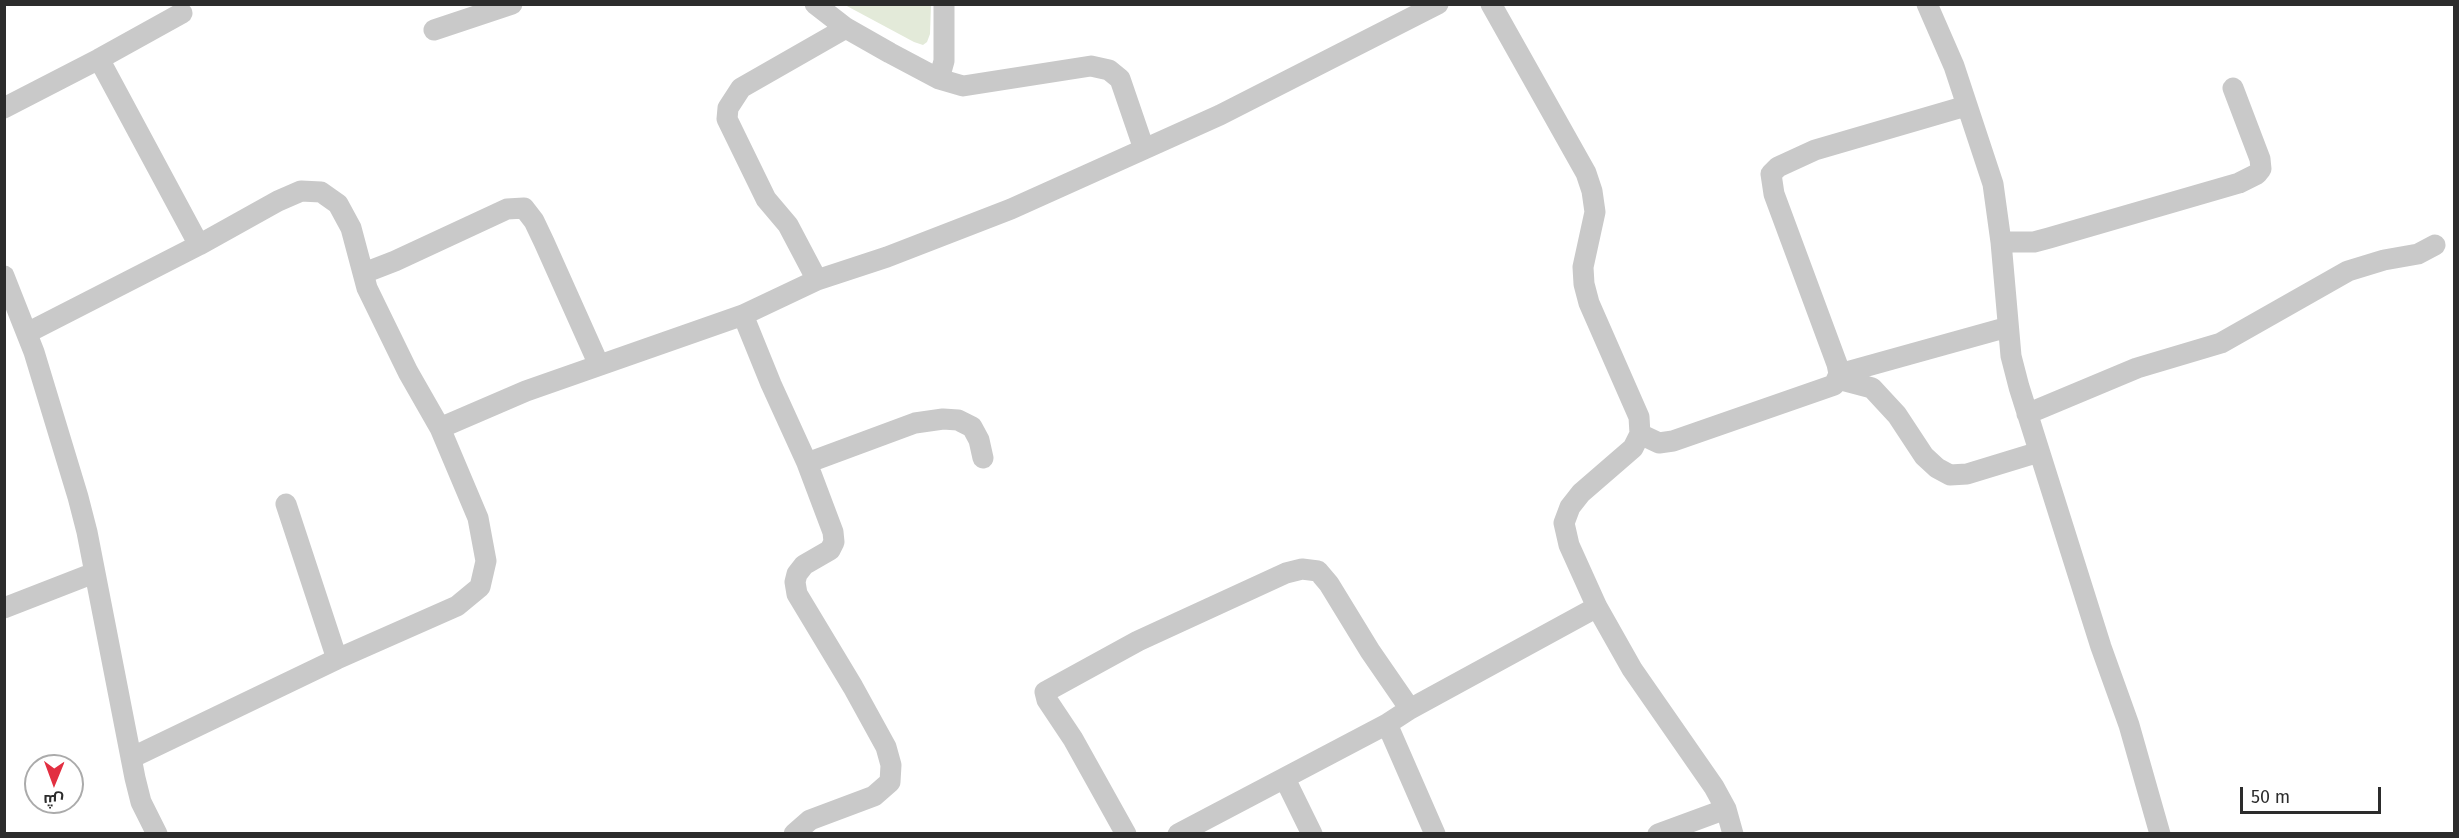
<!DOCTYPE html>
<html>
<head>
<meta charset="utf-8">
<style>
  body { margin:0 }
  #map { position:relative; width:2459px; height:838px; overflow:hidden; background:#fff; font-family:"Fira Sans",Cairo,sans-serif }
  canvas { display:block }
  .frame { position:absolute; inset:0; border:6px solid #2c2c2c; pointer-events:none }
  .north { position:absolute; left:24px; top:754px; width:60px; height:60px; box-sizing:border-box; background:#fff; border:2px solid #ababab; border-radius:50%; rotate:181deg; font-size:16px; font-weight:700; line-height:24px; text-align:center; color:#2c2c2c }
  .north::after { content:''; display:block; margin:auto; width:21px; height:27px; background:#e22f41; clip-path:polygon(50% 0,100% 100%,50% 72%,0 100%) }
  .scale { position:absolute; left:2240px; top:787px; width:141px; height:27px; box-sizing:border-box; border:3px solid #2c2c2c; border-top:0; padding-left:8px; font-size:18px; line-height:21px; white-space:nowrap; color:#2c2c2c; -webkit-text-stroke:4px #fff; paint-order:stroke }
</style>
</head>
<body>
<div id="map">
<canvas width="2459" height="838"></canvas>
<div class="frame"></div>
<div class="north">ش</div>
<div class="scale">50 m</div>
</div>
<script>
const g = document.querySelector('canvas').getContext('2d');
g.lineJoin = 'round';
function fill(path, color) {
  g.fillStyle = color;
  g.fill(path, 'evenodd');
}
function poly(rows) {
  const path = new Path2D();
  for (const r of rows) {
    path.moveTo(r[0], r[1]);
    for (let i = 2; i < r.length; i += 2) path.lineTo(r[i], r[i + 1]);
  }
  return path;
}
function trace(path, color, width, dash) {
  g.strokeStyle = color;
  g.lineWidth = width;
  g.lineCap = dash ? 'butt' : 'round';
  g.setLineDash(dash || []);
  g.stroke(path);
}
const green = poly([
  [845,5,931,5,930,34,927,42,923,45,914,42]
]);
const street = poly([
  [815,4,846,28,890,53,939,79,963,86,1091,66,1109,70,1120,79,1144,149],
  [1491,4,1586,173,1592,191,1595,212,1583,267,1584,284,1589,303,1639,417,1640,434,1633,448,1581,493,1570,507,1564,523,1569,545,1597,607,1632,669,1714,787,1726,809,1733,834],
  [1927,4,1954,66,1993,184,2001,242,2011,356,2019,387,2101,647,2129,725,2160,834],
  [182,13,99,59,199,245],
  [434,30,512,4],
  [939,79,944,61,944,4],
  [4,108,99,59],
  [2001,242,2034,242,2049,238,2239,183,2257,174,2261,169,2260,159,2233,88],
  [364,273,395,261,507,209,524,208,534,221,544,242,599,365],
  [4,276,34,352,78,497,87,532,135,778,141,802,157,834],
  [817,280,788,225,766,199,727,119,728,108,741,88,846,28],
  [743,315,771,384,807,463,833,532,834,542,830,550,804,565,797,574,795,582,797,594,853,687,886,747,891,765,890,782,874,796,810,820,794,834],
  [27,333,199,245,278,201,301,191,321,192,338,204,351,228,367,288,408,372,440,428],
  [1839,374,2008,327],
  [1838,379,1872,388,1897,415,1924,456,1937,468,1950,475,1967,474,2039,452],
  [2027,414,2137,368,2221,343,2348,271,2384,260,2418,254,2435,245],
  [1640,434,1659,443,1673,441,1834,385,1839,374,1837,364,1774,194,1771,174,1778,167,1815,150,1966,106],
  [807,463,915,423,943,419,958,420,972,427,979,440,983,458],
  [286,504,337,659],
  [4,608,94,573],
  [1387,724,1435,834],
  [131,758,337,659,457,606,480,587,486,561,478,518,440,428,526,391,743,315,817,280,887,257,1011,209,1220,115,1438,4],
  [1285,779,1312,834],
  [1126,834,1073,739,1047,700,1045,692,1138,641,1286,573,1302,569,1318,571,1329,584,1370,651,1410,709],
  [1178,834,1387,724,1410,709,1597,607],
  [1658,834,1726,809]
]);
fill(green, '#e3ead9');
trace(street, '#c9c9c9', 21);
</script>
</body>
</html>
